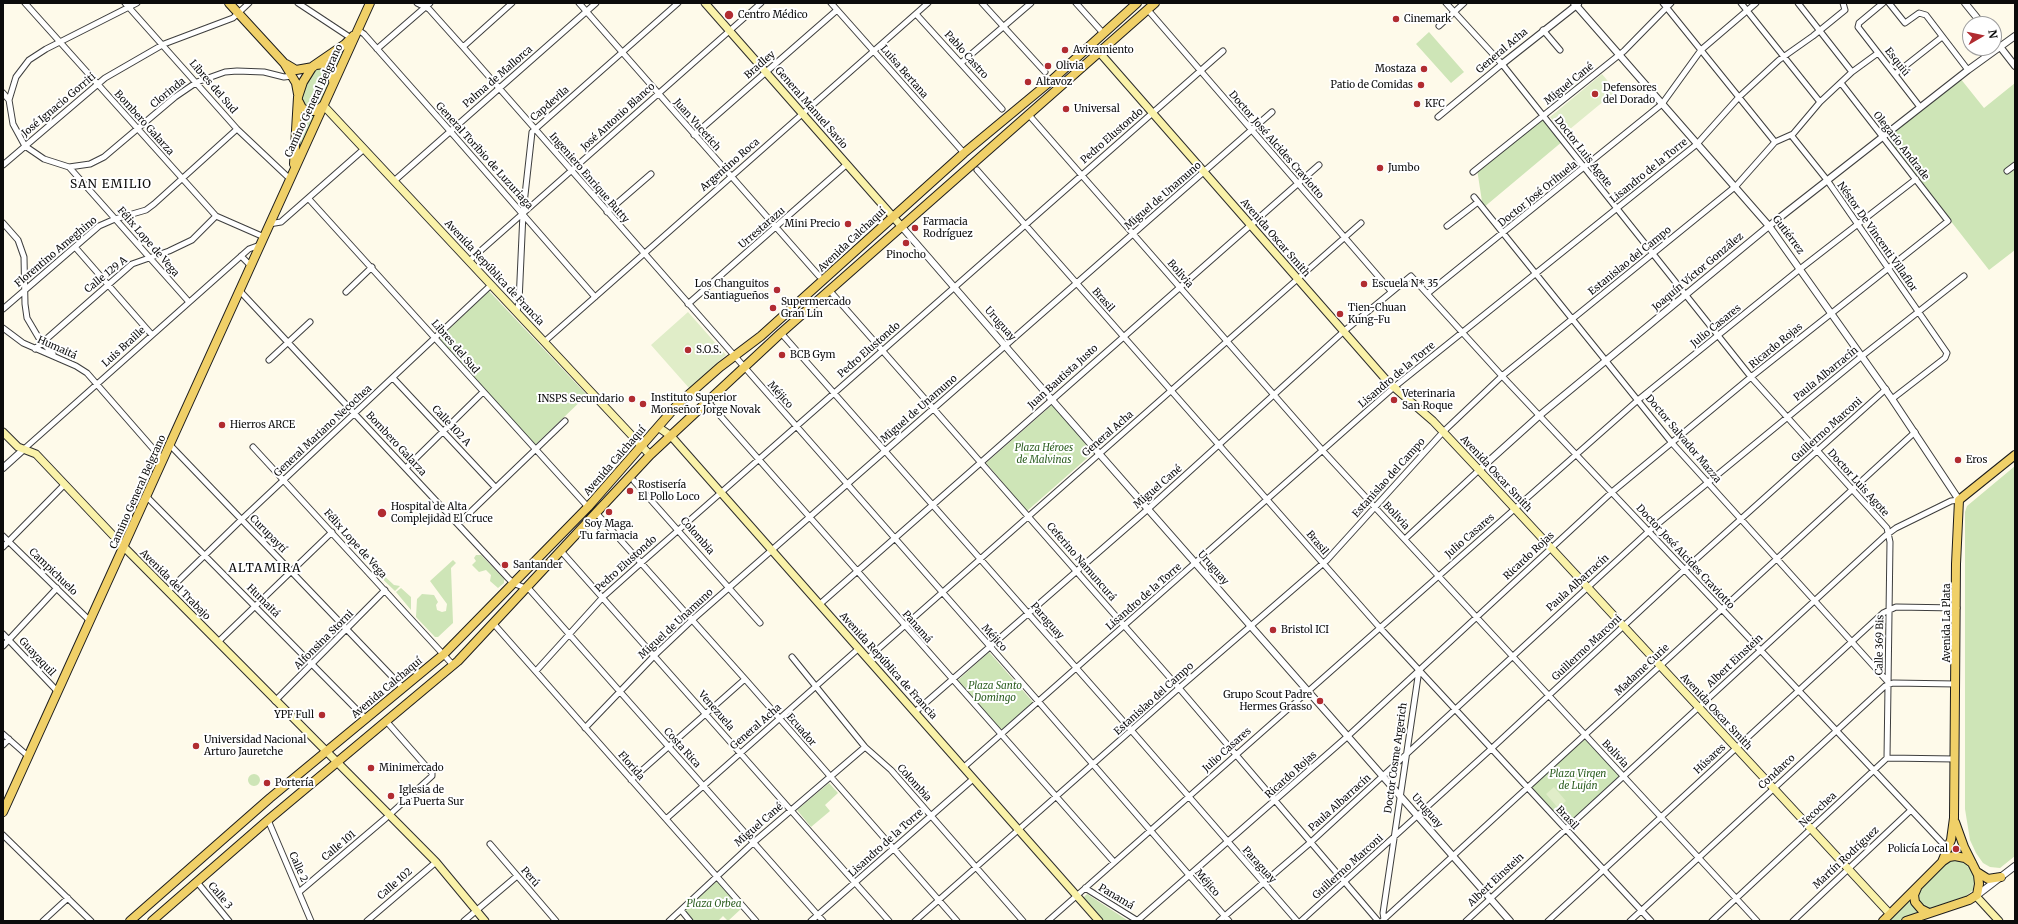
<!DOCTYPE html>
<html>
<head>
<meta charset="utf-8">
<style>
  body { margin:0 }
  #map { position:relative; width:2018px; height:924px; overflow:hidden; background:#fefaea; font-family:Merriweather,serif }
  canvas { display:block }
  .frame { position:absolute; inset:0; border:4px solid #0b0b0b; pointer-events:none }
  .north { position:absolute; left:1962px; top:16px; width:40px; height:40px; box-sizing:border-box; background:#fff; border:1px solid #9d9d9d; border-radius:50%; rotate:81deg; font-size:11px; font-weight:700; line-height:16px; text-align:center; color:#0b0b0b }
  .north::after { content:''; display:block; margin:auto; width:14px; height:18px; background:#b12c31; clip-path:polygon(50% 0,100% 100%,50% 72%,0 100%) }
</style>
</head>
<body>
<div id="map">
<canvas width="2018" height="924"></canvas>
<div class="frame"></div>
<div class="north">N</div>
</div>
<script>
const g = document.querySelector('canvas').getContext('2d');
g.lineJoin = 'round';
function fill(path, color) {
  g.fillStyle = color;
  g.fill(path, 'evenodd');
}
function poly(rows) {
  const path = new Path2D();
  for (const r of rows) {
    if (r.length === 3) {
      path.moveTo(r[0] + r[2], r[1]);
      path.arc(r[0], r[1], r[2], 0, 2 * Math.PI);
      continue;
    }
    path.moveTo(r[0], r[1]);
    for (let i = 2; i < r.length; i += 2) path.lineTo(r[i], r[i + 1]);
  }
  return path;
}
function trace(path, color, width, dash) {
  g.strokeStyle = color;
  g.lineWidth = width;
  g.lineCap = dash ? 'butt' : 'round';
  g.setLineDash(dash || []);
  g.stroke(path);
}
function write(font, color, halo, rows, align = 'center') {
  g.font = font + ' Merriweather,serif';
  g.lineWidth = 4;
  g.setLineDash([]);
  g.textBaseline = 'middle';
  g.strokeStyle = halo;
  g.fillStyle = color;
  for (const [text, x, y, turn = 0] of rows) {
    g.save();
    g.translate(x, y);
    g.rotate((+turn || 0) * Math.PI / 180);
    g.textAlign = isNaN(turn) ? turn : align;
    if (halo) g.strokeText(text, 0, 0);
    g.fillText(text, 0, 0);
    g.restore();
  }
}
const green = poly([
  [1429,32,1464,72,1451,83,1416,44],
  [347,47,336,72,324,63],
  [317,66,327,68,331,77,319,106,314,110,302,106,301,95,303,89],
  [1960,78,1984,108,2015,83,2015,250,1989,270,1885,137],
  [300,108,316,114,300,148,298,147],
  [1544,116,1563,141,1483,208,1477,169],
  [489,291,587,395,535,445,439,339],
  [1052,405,1094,452,1027,511,986,463],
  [2015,466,2015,856,2000,868,1990,867,1983,863,1976,853,1970,840,1965,809,1965,512,1967,506],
  [476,555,481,555,504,579,504,583,498,588,490,581,491,575,486,570,479,572,472,565,476,561,474,558],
  [453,560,456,563,451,568,453,623,438,637,435,637,416,617,417,599,422,594,434,595,438,602,436,605,437,610,442,612,446,611,447,604,430,581],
  [372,569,381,569,381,573,394,585,400,586,395,591],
  [401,588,411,597,411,610,396,592],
  [989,652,1033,702,1000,731,957,681],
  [1585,735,1623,776,1565,829,1527,788],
  [254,780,6],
  [829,783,838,793,825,805,830,811,811,827,797,810],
  [1953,859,1968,862,1975,875,1973,890,1966,896,1932,908,1925,908,1920,906,1917,896,1919,889,1947,861],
  [717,881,742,908,728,921,723,916,718,921,691,921,683,911],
  [1087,894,1127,920,1103,921,1083,898],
  [1912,896,1924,912,1899,921,1887,921]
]);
const pitch = poly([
  [1602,74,1616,91,1564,134,1550,117],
  [688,312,726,355,689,388,651,345],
  [1554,787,1566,801,1558,808,1546,794]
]);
const minor = poly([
  [25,3,216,216,264,237],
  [125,3,237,129,290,179],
  [298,3,351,38],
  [417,3,429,9,463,47,1038,701,1229,921],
  [579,3,819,276],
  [831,3,964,153],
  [982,3,1045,72],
  [1076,3,1103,33],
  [1446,3,1502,64,1751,377,1887,528,1890,542,1887,758],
  [1663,3,1775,142],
  [1741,3,1820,102],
  [1798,3,1852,72],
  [1883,3,1859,23,1858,27,1920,107],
  [1889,3,1905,23,1919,13,1926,15,1968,70],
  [1148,10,1391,291],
  [916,14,1002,109],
  [1439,26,1464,3],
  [358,30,364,34,450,131,595,297],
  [1543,30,1560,50],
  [463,47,512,3],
  [377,49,430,3],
  [961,63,1031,3],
  [1895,74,1942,37],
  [3,93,9,100,13,124,25,146,44,159,69,167,189,302],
  [9,100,16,77,29,60,46,49,137,3],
  [1029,115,1323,451,1757,921],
  [1438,117,1502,64],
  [694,135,837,10],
  [1791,135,1827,180,1947,353,1945,358,1892,399],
  [3,165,105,78,164,44,233,18,249,3],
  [69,167,90,164,104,157,175,97,197,82,225,72,237,71,264,72,284,77,292,76],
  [977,170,1380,628,1651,921],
  [2007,171,2015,165],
  [1473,172,1624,51,1671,3],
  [394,181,596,3],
  [1474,197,1672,443,1889,683],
  [308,198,588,507],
  [607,212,651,174],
  [3,223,18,240,24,257,25,304,27,318,40,340,53,354],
  [269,224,281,222,364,149],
  [1447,226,1478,202],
  [75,247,152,335],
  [241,256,250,265],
  [469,261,761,3],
  [239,290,508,578,513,583,530,590,823,921],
  [830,291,1179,688,1378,921],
  [346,292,372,267],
  [1428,293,1662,104,1701,50,1756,3],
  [688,304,847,164],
  [3,309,99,226,115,219,146,210,154,204,237,129],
  [517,311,519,302,523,213,532,132,678,3],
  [3,328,23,343,76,366,87,373,163,460],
  [781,333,1131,730,1297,921],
  [544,342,928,3],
  [35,349,132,264,169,251,192,240,216,216],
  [269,360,310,322],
  [393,378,495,487],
  [709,403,1114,862],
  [170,445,403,688],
  [253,447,453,665],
  [24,449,249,249,260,245],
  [406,468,482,393],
  [634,481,760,623],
  [147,497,366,719],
  [599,516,745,679,957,921],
  [458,524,565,421],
  [3,536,90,621],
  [1405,539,1479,470],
  [3,547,64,485],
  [561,551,889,921],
  [168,591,241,520,491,285],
  [820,604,1319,165],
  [493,623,756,921],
  [3,634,58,692],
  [218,642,332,532],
  [3,646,57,588],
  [792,657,865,747,891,770,1023,921],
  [868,658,1361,223],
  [536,671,603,597,641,563,1223,51],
  [275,701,385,590],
  [915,712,1148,509,1343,332,1411,276,1502,376,1948,849],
  [585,728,655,655,692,620,1272,112],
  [3,734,29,757],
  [3,745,9,739],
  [964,767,1393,388,1697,144,1739,97,1779,60,1813,36,1845,10,1843,3],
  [631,780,745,679],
  [666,819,858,649],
  [268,820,311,921],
  [3,835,91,921],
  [490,844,556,921],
  [197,882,229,921],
  [1085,888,1138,921],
  [299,892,386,818,432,776,432,773,387,722],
  [681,910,690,921],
  [1384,919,1383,913,1419,670],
  [43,921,68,898],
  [367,921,436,862],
  [464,921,517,876],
  [669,921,754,842,865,747],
  [811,921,973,779],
  [915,921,1179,688,1327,560,1443,432,1502,376,1736,186,1775,142,1793,134,1820,102,1852,72,1878,53],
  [1048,921,1638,400,1800,269,1916,179],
  [1137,921,1348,736,1612,492,1751,377,1948,221,1841,83],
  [1219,921,1311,842,1649,531,1862,356,1964,276],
  [1301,921,1491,749,1684,570,1886,389],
  [1382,921,1915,432],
  [1466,921,1885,536,1896,528,1951,501,1959,500],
  [1548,921,1883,613,1896,607,1957,608],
  [1630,921,1885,686,1893,683,1956,684],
  [1712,921,1887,758,1955,759],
  [1793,921,1911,810]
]);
const tertiary = poly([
  [1574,3,1769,226,1892,399,1959,500],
  [1965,3,1982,24],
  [1994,39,2015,66],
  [1502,64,1578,4],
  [902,227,1052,400,1510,921],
  [3,468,24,449],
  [1479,470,1540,415,1769,226,1968,70,2015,36],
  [1976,896,2015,866]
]);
const secondary = poly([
  [705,3,902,227],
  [1100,53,1388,382,1433,421,1479,470,1890,914],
  [323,105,650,455],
  [658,427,671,436,1099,921],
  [3,432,18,447,36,454,124,547,436,862,485,921],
  [1976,896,1999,921]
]);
const primary = poly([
  [229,3,284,63,296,83,298,94],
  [286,64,296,70,313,67],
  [316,65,324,64,329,66,333,72,333,81],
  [299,102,302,108,307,111,316,111,321,107],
  [294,164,298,97,303,82,313,66,345,44,353,36],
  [3,812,370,3],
  [1943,861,1949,857,1955,856,1965,858,1972,863],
  [1977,872,1988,879,2001,877],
  [1917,888,1914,895,1915,902,1921,909,1929,913],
  [130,921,270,798,444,654,588,507,678,404,720,367,761,336,964,153,1052,80,1137,3],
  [152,921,268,820,458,661,650,455,781,333,1155,3],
  [1883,921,1942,862,1951,840,1954,818,1956,564,1959,500,2015,455],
  [1906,921,1969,900,1977,895,1979,884,1978,875,1964,847,1955,822]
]);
const markers = [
  [729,15,5,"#b12c31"],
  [1396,19,4,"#b12c31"],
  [1065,50,4,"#b12c31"],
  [1048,66,4,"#b12c31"],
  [1424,69,4,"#b12c31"],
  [1028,82,4,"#b12c31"],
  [1421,85,4,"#b12c31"],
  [1595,94,4,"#b12c31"],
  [1417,104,4,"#b12c31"],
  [1066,109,4,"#b12c31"],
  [1380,168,4,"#b12c31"],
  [848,224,4,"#b12c31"],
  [915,228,4,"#b12c31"],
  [906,243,4,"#b12c31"],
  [1364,284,4,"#b12c31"],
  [777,290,4,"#b12c31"],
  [773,308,4,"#b12c31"],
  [1340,314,4,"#b12c31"],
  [688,350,4,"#b12c31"],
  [782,355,4,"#b12c31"],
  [632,399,4,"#b12c31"],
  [1394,400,4,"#b12c31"],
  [643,404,4,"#b12c31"],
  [222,425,4,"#b12c31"],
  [1958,460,4,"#b12c31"],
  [630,491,4,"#b12c31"],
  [609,512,4,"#b12c31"],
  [382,513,5,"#b12c31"],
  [505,565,4,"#b12c31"],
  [1273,630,4,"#b12c31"],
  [1320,701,4,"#b12c31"],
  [322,715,4,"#b12c31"],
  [196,746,4,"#b12c31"],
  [371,768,4,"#b12c31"],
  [267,783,4,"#b12c31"],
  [391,796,4,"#b12c31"],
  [1956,849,4,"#b12c31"]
];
const poiNames = [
  ["Centro Médico",738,15],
  ["Cinemark",1404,19],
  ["Avivamiento",1073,50],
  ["Olivia",1056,66],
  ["Mostaza",1416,69,"right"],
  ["Altavoz",1036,82],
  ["Patio de Comidas",1413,85,"right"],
  ["Defensores",1603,88],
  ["del Dorado",1603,100],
  ["KFC",1425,104],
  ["Universal",1074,109],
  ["Jumbo",1388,168],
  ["Farmacia",923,222],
  ["Rodríguez",923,234],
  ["Mini Precio",840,224,"right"],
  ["Pinocho",906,255,"center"],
  ["Los Changuitos",769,284,"right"],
  ["Santiagueños",769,296,"right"],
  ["Escuela N* 35",1372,284],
  ["Supermercado",781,302],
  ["Gran Lin",781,314],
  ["Tien-Chuan",1348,308],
  ["Kung-Fu",1348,320],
  ["S.O.S.",696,350],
  ["BCB Gym",790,355],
  ["Veterinaria",1402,394],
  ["San Roque",1402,406],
  ["Instituto Superior",651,398],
  ["Monseñor Jorge Novak",651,410],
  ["INSPS Secundario",624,399,"right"],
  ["Hierros ARCE",230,425],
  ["Eros",1966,460],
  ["Rostisería",638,485],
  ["El Pollo Loco",638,497],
  ["Hospital de Alta",391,507],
  ["Complejidad El Cruce",391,519],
  ["Soy Maga.",609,524,"center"],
  ["Tu farmacia",609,536,"center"],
  ["Santander",513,565],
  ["Bristol ICI",1281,630],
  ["Grupo Scout Padre",1312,695,"right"],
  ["Hermes Grasso",1312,707,"right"],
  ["YPF Full",314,715,"right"],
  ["Universidad Nacional",204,740],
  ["Arturo Jauretche",204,752],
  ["Minimercado",379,768],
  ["Portería",275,783],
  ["Iglesia de",399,790],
  ["La Puerta Sur",399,802],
  ["Policía Local",1948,849,"right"]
];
const streetNames = [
  ["General Acha",1502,51,-40],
  ["Pablo Castro",966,55,48],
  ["Esquiú",1897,62,52],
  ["Bradley",760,65,-41],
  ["Luisa Bertana",904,72,49],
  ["Palma de Mallorca",498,77,-41],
  ["Miguel Cané",1569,84,-39],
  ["Libres del Sud",213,87,49],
  ["Clorinda",168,93,-39],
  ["Camino General Belgrano",314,101,-65],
  ["Capdevila",550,104,-41],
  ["José Ignacio Gorriti",59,105,-40],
  ["General Manuel Savio",811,108,49],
  ["José Antonio Blanco",618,117,-42],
  ["Bombero Galarza",144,123,48],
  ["Juan Vucetich",697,125,49],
  ["Pedro Elustondo",1112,136,-41],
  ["Doctor José Alcides Craviotto",1276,145,49],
  ["Olegario Andrade",1901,146,52],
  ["Doctor Luis Agote",1583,152,52],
  ["General Toribio de Luzuriaga",484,156,48],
  ["Argentino Roca",730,165,-41],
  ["Lisandro de la Torre",1649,171,-39],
  ["Ingeniero Enrique Butty",589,178,49],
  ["Doctor José Orihuela",1538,194,-39],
  ["Miguel de Unamuno",1163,196,-41],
  ["Urrestarazu",762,228,-41],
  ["Gutiérrez",1788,235,53],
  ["Néstor De Vincenti Villaflor",1877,237,55],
  ["Avenida Oscar Smith",1275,238,49],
  ["Avenida Calchaquí",852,240,-43],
  ["Félix Lope de Vega",148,242,49],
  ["Florentino Ameghino",56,252,-40],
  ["Estanislao del Campo",1630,261,-39],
  ["Joaquín Víctor González",1698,272,-40],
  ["Avenida República de Francia",494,273,47],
  ["Bolivia",1180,274,49],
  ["Calle 129 A",106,275,-39],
  ["Brasil",1103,300,49],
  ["Uruguay",1000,324,49],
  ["Julio Casares",1716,326,-39],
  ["Ricardo Rojas",1776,346,-39],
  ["Luis Braille",124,347,-42],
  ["Libres del Sud",455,347,49],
  ["Humaitá",57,348,24],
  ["Pedro Elustondo",869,350,-41],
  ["Paula Albarracín",1826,374,-39],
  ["Lisandro de la Torre",1397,375,-40],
  ["Juan Bautista Justo",1063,377,-42],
  ["Méjico",780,395,48],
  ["Miguel de Unamuno",919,409,-41],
  ["Calle 102 A",451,426,47],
  ["Guillermo Marconi",1827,430,-42],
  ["General Mariano Necochea",323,431,-43],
  ["General Acha",1108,434,-41],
  ["Doctor Salvador Mazza",1683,439,50],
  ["Bombero Galarza",396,444,47],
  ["Avenida Calchaquí",615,461,-49],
  ["Avenida Oscar Smith",1496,474,47],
  ["Estanislao del Campo",1389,478,-48],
  ["Doctor Luis Agote",1858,483,48],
  ["Miguel Cané",1158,487,-41],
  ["Camino General Belgrano",138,492,-66],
  ["Bolivia",1396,516,47],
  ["Curupaytí",268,534,46],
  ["Colombia",697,536,49],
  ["Julio Casares",1470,536,-41],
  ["Brasil",1317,543,50],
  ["Félix Lope de Vega",355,544,48],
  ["Ricardo Rojas",1529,556,-43],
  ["Doctor José Alcides Craviotto",1685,557,47],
  ["Ceferino Namuncurá",1081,562,49],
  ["Pedro Elustondo",626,564,-42],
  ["Uruguay",1213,568,49],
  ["Campichuelo",53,572,44],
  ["Paula Albarracín",1578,583,-42],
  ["Avenida del Trabajo",175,585,45],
  ["Lisandro de la Torre",1144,597,-41],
  ["Humaitá",263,601,45],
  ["Paraguay",1047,621,49],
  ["Avenida La Plata",1947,623,-90],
  ["Miguel de Unamuno",676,624,-43],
  ["Panamá",917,627,49],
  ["Méjico",994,638,48],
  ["Alfonsina Storni",324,640,-45],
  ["Calle 369 Bis",1880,645,-89],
  ["Guillermo Marconi",1587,648,-43],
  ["Guayaquil",37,657,47],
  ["Albert Einstein",1735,661,-43],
  ["Avenida República de Francia",888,666,48],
  ["Madame Curie",1642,670,-43],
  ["Avenida Calchaquí",387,688,-40],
  ["Estanislao del Campo",1154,699,-42],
  ["Venezuela",716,711,49],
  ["Avenida Oscar Smith",1716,712,47],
  ["General Acha",756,727,-41],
  ["Ecuador",801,730,49],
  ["Costa Rica",682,748,48],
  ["Julio Casares",1227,750,-42],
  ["Bolivia",1615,754,47],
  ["Doctor Cosme Argerich",1396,758,-82],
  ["Húsares",1710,759,-43],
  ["Florida",631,766,49],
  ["Condarco",1777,772,-43],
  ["Ricardo Rojas",1291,775,-42],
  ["Colombia",914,783,48],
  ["Paula Albarracín",1340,803,-42],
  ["Necochea",1818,810,-43],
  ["Uruguay",1427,811,49],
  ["Brasil",1567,818,47],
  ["Miguel Cané",759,825,-41],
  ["Lisandro de la Torre",886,843,-42],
  ["Calle 101",339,846,-40],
  ["Martín Rodríguez",1846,858,-43],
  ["Paraguay",1259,865,48],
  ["Calle 2",298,867,66],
  ["Guillermo Marconi",1348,867,-42],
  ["Perú",530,877,49],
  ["Albert Einstein",1496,880,-43],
  ["Méjico",1207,883,49],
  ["Calle 102",395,884,-41],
  ["Calle 3",220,896,50],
  ["Panamá",1116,897,31]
];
const parkNames = [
  ["Plaza Héroes",1044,448],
  ["de Malvinas",1044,460],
  ["Plaza Santo",995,686],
  ["Domingo",995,698],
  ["Plaza Virgen",1578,774],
  ["de Luján",1578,786],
  ["Plaza Orbea",714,904]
];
const quarterNames = [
  ["SAN EMILIO",111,185],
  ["ALTAMIRA",265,569]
];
fill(green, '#cee5b7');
fill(pitch, '#e0edc8');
trace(minor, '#3e3e3e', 7);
trace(tertiary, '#3e3e3e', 8);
trace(secondary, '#2d2d2d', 9);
trace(primary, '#1c1c1c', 10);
trace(minor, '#fff', 5);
trace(tertiary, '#fff', 6);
trace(secondary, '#faf2a9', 7);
trace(primary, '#f0d068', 8);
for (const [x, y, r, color] of markers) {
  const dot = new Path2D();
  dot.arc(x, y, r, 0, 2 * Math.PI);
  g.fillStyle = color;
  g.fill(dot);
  trace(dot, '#fff', 1.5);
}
write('10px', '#0b0b0b', '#fff', poiNames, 'left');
write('10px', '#0b0b0b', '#fff', streetNames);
write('italic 10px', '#2c5e20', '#fff', parkNames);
g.letterSpacing = '1px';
write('12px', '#0b0b0b', '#fff', quarterNames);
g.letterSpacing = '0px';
</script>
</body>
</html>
